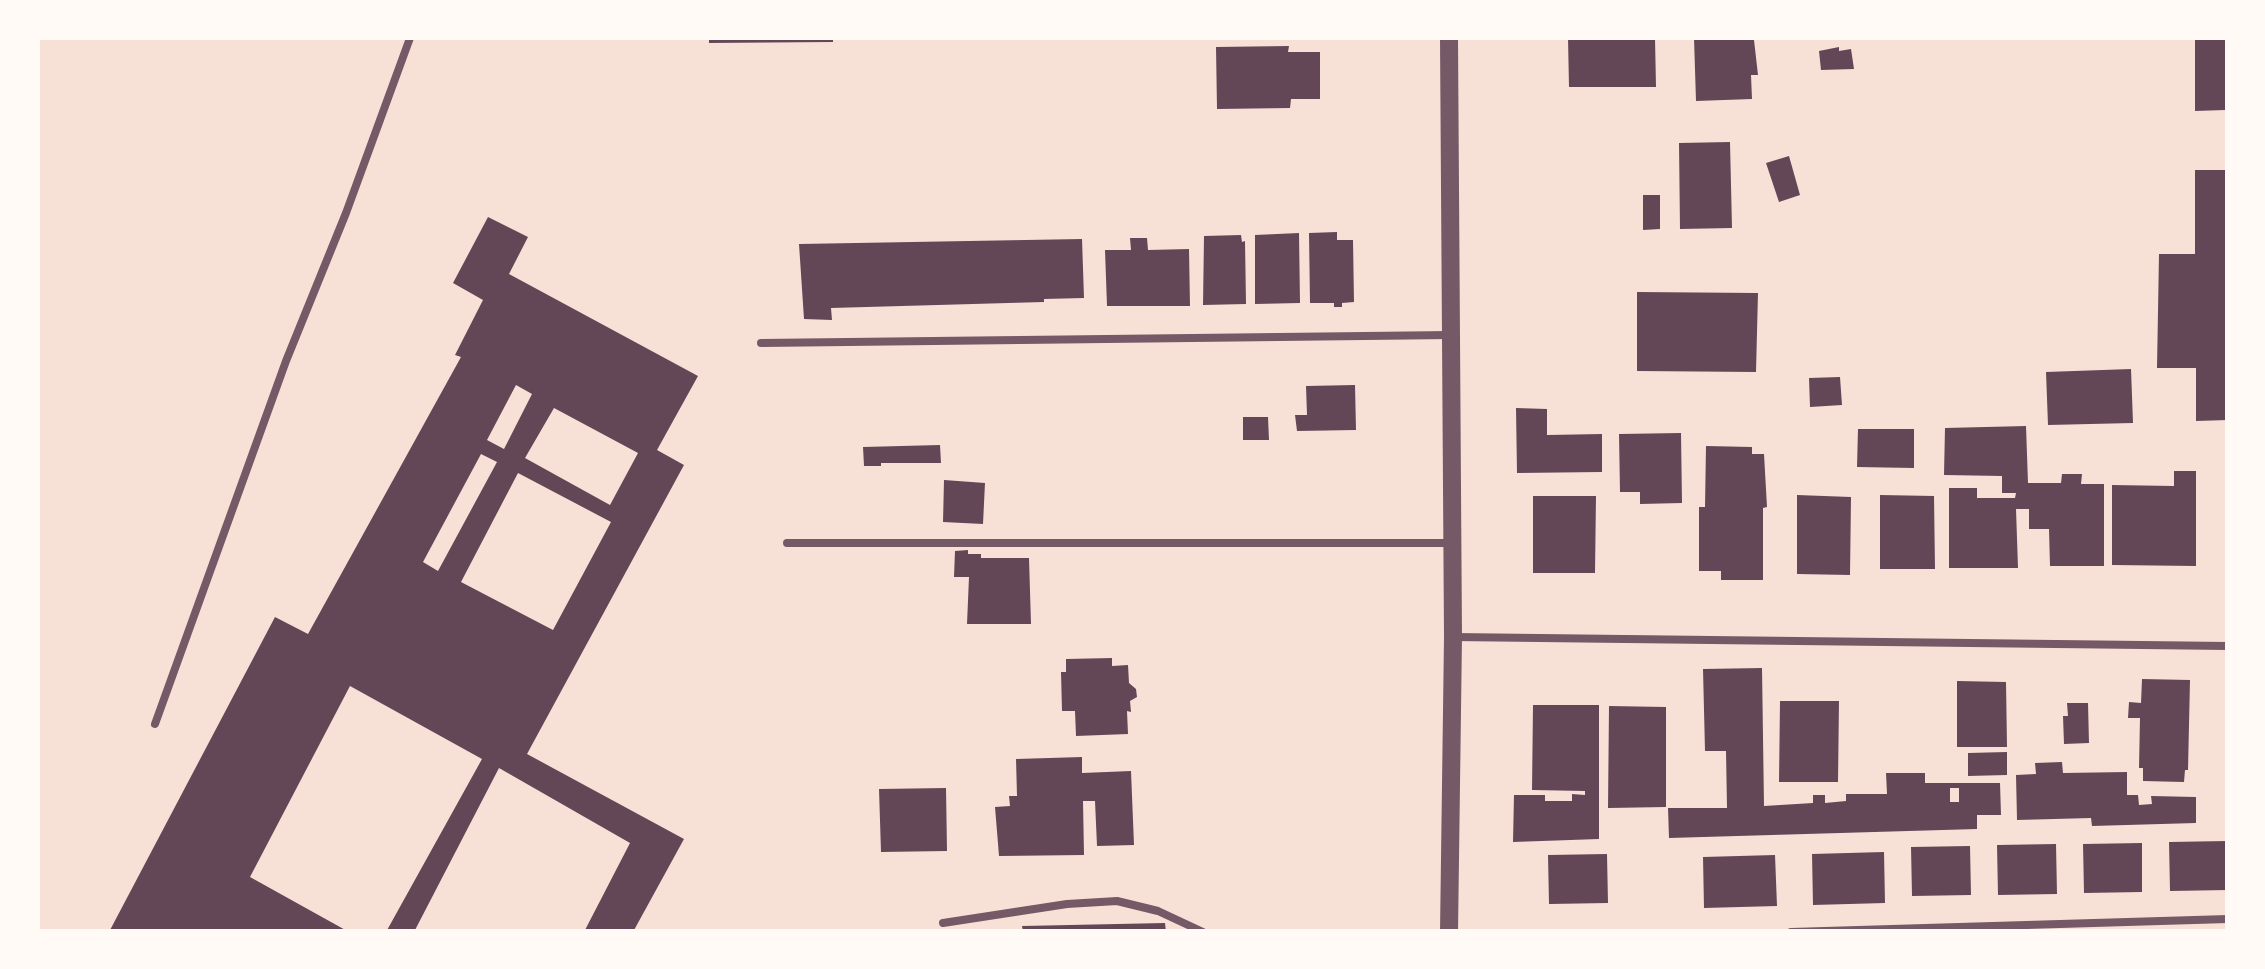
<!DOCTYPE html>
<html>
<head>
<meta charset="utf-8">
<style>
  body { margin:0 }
  #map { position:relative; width:2265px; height:969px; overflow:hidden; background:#f7e1d7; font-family:Quicksand,sans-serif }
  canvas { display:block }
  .frame { position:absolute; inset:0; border:40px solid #fffaf5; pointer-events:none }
</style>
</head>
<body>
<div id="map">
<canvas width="2265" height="969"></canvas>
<div class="frame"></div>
</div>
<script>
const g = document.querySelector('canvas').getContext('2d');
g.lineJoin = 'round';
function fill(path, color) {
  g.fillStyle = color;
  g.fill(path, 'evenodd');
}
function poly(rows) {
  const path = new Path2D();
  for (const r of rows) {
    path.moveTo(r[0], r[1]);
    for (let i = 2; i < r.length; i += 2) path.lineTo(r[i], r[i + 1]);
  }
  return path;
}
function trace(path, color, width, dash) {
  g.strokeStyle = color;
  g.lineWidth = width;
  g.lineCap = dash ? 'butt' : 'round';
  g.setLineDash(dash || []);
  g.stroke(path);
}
const building = poly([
  [709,38,833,38,833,42,709,43],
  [1568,38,1655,38,1656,87,1569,87],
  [1694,38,1754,40,1758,75,1751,75,1752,99,1696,101],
  [2195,38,2228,38,2225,110,2195,111],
  [1289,46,1288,52,1320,52,1320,99,1291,99,1290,108,1217,109,1216,47],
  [1839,47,1839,51,1851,49,1854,69,1821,70,1819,51],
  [1730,142,1732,228,1680,229,1679,143],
  [1789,156,1800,195,1779,202,1766,163],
  [2195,170,2228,170,2228,420,2196,421,2196,368,2157,368,2159,254,2195,254],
  [1643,195,1660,195,1660,229,1643,230],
  [488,217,528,237,509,274,698,376,657,450,684,465,527,754,684,839,633,932,584,932,630,843,499,768,414,932,386,932,482,759,350,686,250,877,349,932,109,932,275,617,308,634,461,357,455,355,483,300,453,283],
  [516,385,532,394,504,449,487,440],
  [554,408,638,453,610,505,525,458],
  [481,454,497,462,438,571,423,562],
  [518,473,611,522,553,630,461,582],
  [1337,232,1337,240,1353,240,1354,302,1342,303,1342,307,1334,307,1334,303,1310,303,1309,233],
  [1299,233,1300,303,1255,304,1255,235],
  [1241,235,1242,242,1245,241,1246,304,1203,305,1204,236],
  [1130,238,1147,238,1148,250,1189,249,1190,306,1107,306,1105,250,1131,250],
  [1082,239,1084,298,1044,299,1044,302,831,308,832,320,804,319,799,244],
  [1637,292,1758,293,1756,372,1637,371],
  [2131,369,2133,423,2048,425,2046,372],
  [1840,377,1842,405,1810,407,1809,378],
  [1355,385,1356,430,1297,431,1295,415,1307,415,1306,386],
  [1516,408,1547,409,1547,435,1602,434,1602,472,1517,473],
  [1243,417,1268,417,1269,440,1243,440],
  [2026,426,2028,483,2061,483,2062,474,2082,474,2081,484,2104,484,2104,566,2050,566,2049,529,2029,529,2029,509,2016,509,2018,568,1949,568,1949,488,1977,488,1977,498,2015,498,2016,493,2002,493,2002,476,1944,475,1945,428],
  [1858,429,1914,429,1914,468,1857,467],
  [1681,433,1682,503,1640,504,1640,492,1620,492,1619,434],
  [940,445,941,463,881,463,881,466,864,466,863,447],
  [1706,446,1752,447,1752,454,1764,454,1767,507,1763,508,1763,580,1721,580,1721,571,1699,571,1699,507,1705,507],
  [2174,471,2196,471,2196,566,2112,565,2112,485,2174,486],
  [944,480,985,483,983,524,943,522],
  [1797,495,1851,497,1850,575,1797,574],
  [1880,495,1934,496,1935,569,1880,569],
  [1533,496,1596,496,1595,573,1533,573],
  [968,550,968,554,981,554,981,558,1029,558,1031,624,967,624,969,577,954,577,955,551],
  [1112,658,1112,666,1128,665,1129,683,1136,689,1137,697,1130,701,1131,712,1127,711,1128,734,1076,736,1075,711,1062,711,1061,672,1066,672,1066,659],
  [1762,668,1764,806,1813,803,1813,795,1825,795,1825,803,1846,801,1846,794,1887,794,1886,773,1925,773,1925,783,2000,783,2001,815,1977,815,1977,829,1669,838,1668,808,1727,808,1726,751,1705,751,1703,669],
  [1950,788,1959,788,1959,802,1950,802],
  [2142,679,2190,680,2188,770,2185,770,2184,782,2143,781,2143,768,2139,768,2140,718,2128,718,2129,702,2141,703],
  [1957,681,2006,682,2007,747,1957,747],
  [1780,701,1839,701,1838,782,1779,782],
  [2067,703,2088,703,2089,743,2064,744,2063,716,2068,716],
  [1533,705,1599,705,1599,839,1513,842,1514,795,1545,795,1545,801,1572,801,1572,794,1585,795,1585,791,1532,790],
  [1609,706,1666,707,1666,807,1608,808],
  [2007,752,2007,775,1968,776,1968,753],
  [1082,757,1082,773,1131,771,1134,845,1097,846,1095,801,1083,801,1084,855,999,856,995,807,1010,806,1009,796,1017,796,1016,759],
  [2062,762,2063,773,2127,772,2127,795,2138,795,2139,805,2152,804,2151,796,2196,797,2196,823,2092,826,2091,818,2017,820,2016,775,2036,774,2035,763],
  [946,788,947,851,881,852,879,789],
  [2228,841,2228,890,2170,891,2169,842],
  [2142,843,2142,892,2084,893,2083,844],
  [2056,844,2057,894,1998,895,1997,845],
  [1970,846,1971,895,1912,896,1911,847],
  [1884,852,1885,903,1813,905,1812,854],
  [1607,854,1608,903,1549,904,1548,855],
  [1775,855,1777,906,1704,908,1703,857],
  [1165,923,1166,932,1023,932,1022,926]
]);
const service = poly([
  [761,343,1451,335],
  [787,543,1452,543],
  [1453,637,2228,646],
  [155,724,286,361,346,213,410,38],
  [943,923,1067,904,1117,901,1158,911,1203,932],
  [1791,932,2228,919]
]);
const tertiary = poly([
  [1449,38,1453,637,1449,932]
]);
fill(building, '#644757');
trace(service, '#755966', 8);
trace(tertiary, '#755966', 18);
</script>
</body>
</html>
